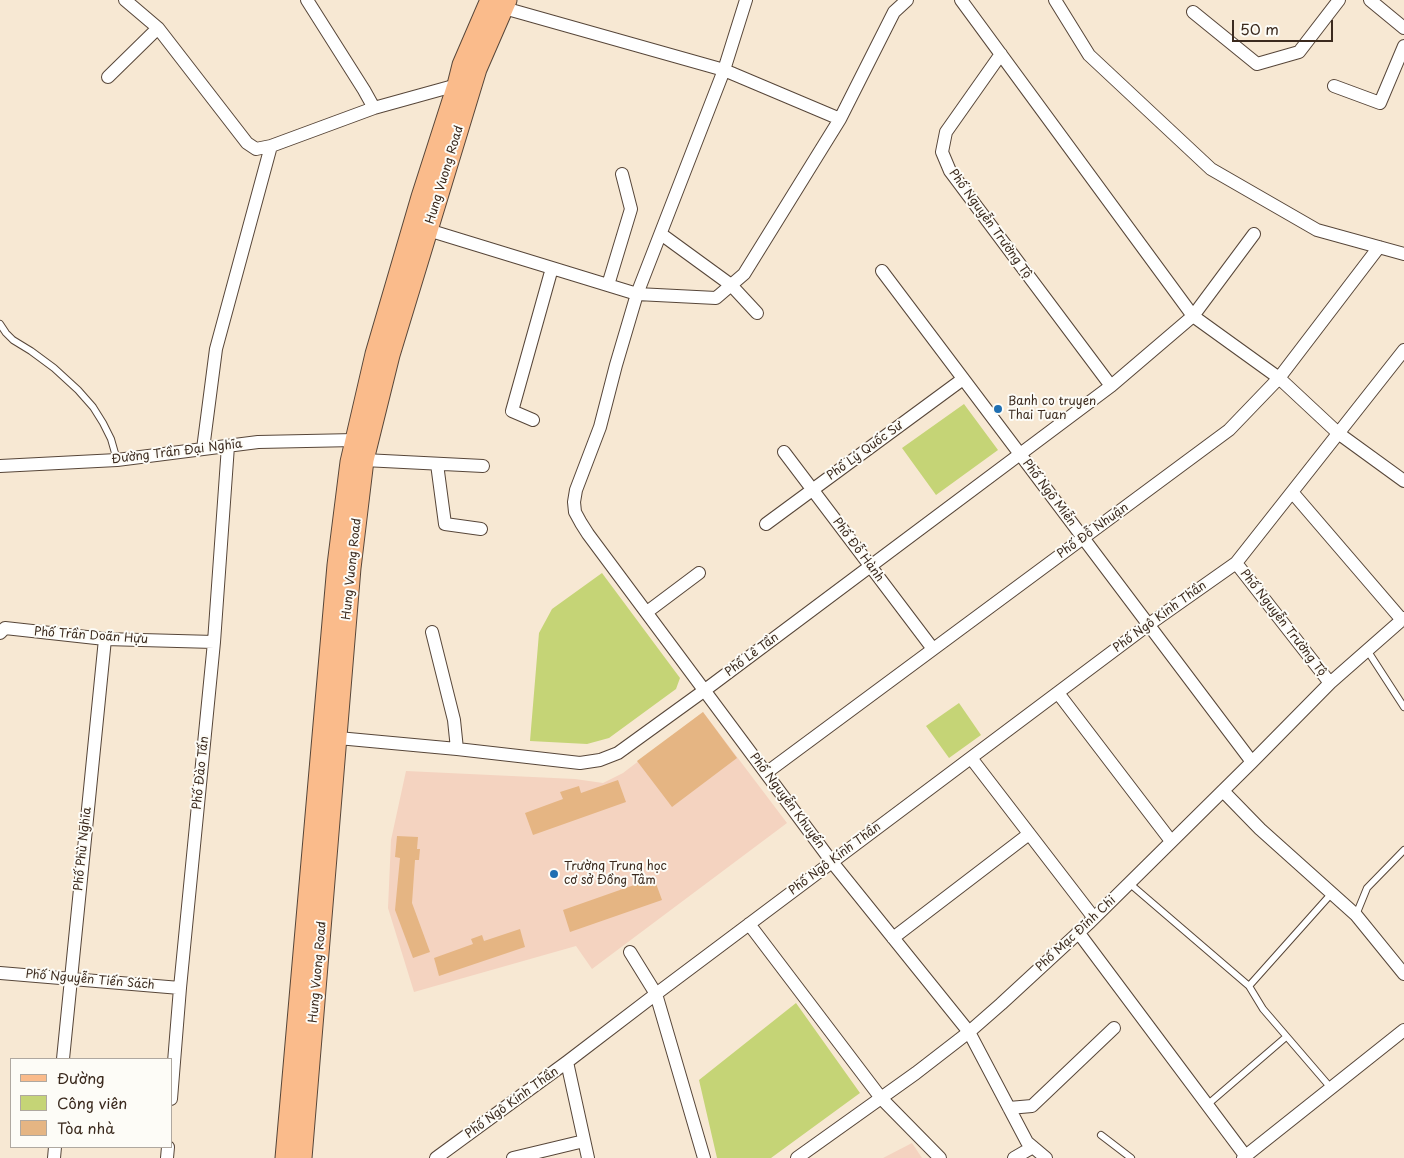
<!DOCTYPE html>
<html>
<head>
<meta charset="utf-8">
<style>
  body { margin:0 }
  #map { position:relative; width:1404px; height:1158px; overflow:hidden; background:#f7e8d3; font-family:"Playpen Sans",sans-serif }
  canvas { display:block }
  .legend { position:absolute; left:10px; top:1058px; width:162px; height:90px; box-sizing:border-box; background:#fdfcf7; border:1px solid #afa8a0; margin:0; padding:6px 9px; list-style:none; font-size:15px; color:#3b2a1e }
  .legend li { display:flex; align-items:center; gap:10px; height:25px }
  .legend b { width:25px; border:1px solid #afa8a0 }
  .scale { position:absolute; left:1232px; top:20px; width:101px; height:22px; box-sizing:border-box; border:2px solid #3b2a1e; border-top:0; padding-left:6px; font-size:15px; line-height:18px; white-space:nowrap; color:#3b2a1e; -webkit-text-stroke:4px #fdfcf7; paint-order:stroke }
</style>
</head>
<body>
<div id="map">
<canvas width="1404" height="1158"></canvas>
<ul class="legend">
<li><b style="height:6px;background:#fabb8b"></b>Đường</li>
<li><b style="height:14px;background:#c5d476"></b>Công viên</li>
<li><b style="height:14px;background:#e5b583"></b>Tòa nhà</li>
</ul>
<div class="scale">50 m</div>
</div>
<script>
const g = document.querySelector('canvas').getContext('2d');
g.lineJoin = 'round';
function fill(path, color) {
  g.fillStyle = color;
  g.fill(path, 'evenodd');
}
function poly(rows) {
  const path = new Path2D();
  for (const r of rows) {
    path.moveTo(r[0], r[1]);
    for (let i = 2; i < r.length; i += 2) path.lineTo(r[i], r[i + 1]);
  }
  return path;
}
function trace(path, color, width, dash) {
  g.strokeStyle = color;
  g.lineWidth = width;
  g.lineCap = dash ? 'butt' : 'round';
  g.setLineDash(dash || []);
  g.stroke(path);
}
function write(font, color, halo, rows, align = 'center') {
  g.font = font + ' "Playpen Sans",sans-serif';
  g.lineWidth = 4;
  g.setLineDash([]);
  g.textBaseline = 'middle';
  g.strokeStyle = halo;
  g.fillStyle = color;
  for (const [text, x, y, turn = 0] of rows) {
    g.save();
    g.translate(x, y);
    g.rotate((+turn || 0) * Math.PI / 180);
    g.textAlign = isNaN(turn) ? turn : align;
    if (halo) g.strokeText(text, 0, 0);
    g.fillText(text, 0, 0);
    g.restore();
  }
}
const built = poly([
  [703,712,787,823,592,969,576,946,414,992,388,908,391,840,406,771,575,779,603,783,623,773],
  [912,1143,922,1158,883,1158]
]);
const green = poly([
  [964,404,998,450,936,495,902,448],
  [602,573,680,678,676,689,609,738,587,744,530,741,539,633,552,609],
  [959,703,981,735,949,758,926,726],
  [796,1003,860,1093,771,1158,717,1158,699,1080]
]);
const building = poly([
  [703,712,737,758,672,807,637,761],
  [618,780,626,802,533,835,525,813,563,799,560,792,579,786,581,793],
  [397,836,418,837,417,849,420,849,419,860,415,860,412,903,430,952,413,958,395,910,400,858,395,857],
  [654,878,662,900,570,932,563,910],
  [520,929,525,947,439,976,434,958,473,944,471,939,482,935,484,941]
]);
const service = poly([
  [0,324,6,333,13,340,31,351,54,368,78,390,93,407,103,423,111,439,117,460],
  [1367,650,1404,707],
  [1129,883,1249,986,1263,1009,1331,1088],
  [1356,915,1367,888,1404,850],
  [1249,986,1332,893],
  [1207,1105,1286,1037],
  [1101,1135,1131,1158]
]);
const minor = poly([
  [125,0,158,28,247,143,256,149,271,146,374,108],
  [307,0,364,90,374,108,457,85],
  [746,0,724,70,637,294,616,365,600,427,576,490,574,502,575,512,581,523,588,534,832,862,969,1032,1027,1142,1046,1158],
  [961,0,1193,316,1279,378,1338,433,1404,481],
  [1055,0,1089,55,1211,169,1317,230,1404,254],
  [1370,0,1404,28],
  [504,8,724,70,840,119],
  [1193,12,1257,64,1299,52,1339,0],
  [1001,54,946,132,942,152,950,171,1111,386],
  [108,77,158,28],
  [1334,86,1380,103,1404,46],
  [428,230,637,294,716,298,744,274,840,119,894,12,907,0],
  [661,234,731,285,757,313],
  [882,271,1252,762],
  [608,285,631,209,622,174],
  [533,420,512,411,552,268],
  [203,449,216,349,271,146],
  [784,452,933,649],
  [364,460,483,466],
  [437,464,445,524,481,529],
  [0,466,117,460,258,442,355,440],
  [1292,492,1402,620],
  [766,524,963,379],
  [1236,563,1330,683],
  [647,612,699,573],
  [432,632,454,720,457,749],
  [0,633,5,628,105,639,214,642],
  [1058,693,1171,841],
  [338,738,457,749,580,763,600,760,618,753,705,690,1111,386,1193,316,1254,234],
  [971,758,1094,918],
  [766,773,1229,430,1279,378,1379,247],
  [1223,791,1260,829,1356,915,1404,974],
  [749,924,881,1098,940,1158],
  [1078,932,1247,1158],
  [893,938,1029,834],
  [630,952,656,994,704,1158],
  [0,973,180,988],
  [63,1059,105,639],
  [567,1062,588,1158],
  [171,1099,180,988,214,642,228,446],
  [1009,1108,1032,1106,1114,1028],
  [54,1158,55,1147],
  [167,1158,168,1147],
  [436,1158,567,1062,656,994,1148,625,1236,563,1404,350],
  [513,1158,584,1141],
  [797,1158,916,1073,969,1032,1001,1004,1090,922,1252,762,1330,683,1404,618],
  [1014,1158,1033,1147],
  [1243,1158,1404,1030]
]);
const primary = poly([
  [285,1158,337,565,350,462,375,354,421,197,457,85,462,65,490,0],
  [302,1158,351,568,364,460,390,355,477,69,507,0]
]);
const markers = [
  [998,409,5,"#1f6fb2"],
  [554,874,5,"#1f6fb2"]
];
const streetNames = [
  ["Hung Vuong Road",445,175,-73],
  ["Phố Nguyễn Trường Tộ",990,224,54],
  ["Phố Lý Quốc Sư",865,451,-36],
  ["Đường Trần Đại Nghĩa",177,452,-7],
  ["Phố Ngô Miễn",1049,493,53],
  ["Phố Đỗ Nhuận",1093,531,-36],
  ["Phố Đỗ Hành",858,550,53],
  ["Hung Vuong Road",352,569,-84],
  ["Phố Ngô Kính Thần",1160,617,-36],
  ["Phố Nguyễn Trường Tộ",1283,623,52],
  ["Phố Trần Doãn Hựu",91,636,4],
  ["Phố Lê Tần",752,655,-37],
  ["Phố Đào Tấn",201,773,-84],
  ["Phố Nguyễn Khuyến",787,801,53],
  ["Phố Phù Nghĩa",83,849,-84],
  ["Phố Ngô Kính Thần",835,859,-37],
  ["Phố Mạc Đĩnh Chi",1076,934,-43],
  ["Hung Vuong Road",318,972,-85],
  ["Phố Nguyễn Tiến Sách",90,980,5],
  ["Phố Ngô Kính Thần",512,1103,-36]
];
const poiNames = [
  ["Banh co truyen",1008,402],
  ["Thai Tuan",1008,416],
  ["Trường Trung học",564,867],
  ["cơ sở Đồng Tâm",564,881]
];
fill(built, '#f4d3c0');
fill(green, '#c5d476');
fill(building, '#e5b583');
trace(service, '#574639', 8);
trace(minor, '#574639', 14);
trace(primary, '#574639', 21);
trace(service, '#fff', 6);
trace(minor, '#fff', 12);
trace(primary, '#fabb8b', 19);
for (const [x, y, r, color] of markers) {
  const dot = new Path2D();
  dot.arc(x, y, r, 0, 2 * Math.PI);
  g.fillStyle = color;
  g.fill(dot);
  trace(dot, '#fdfcf7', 2);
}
write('12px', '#3b2a1e', '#fdfcf7', streetNames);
write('12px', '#3b2a1e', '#fdfcf7', poiNames, 'left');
</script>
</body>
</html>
